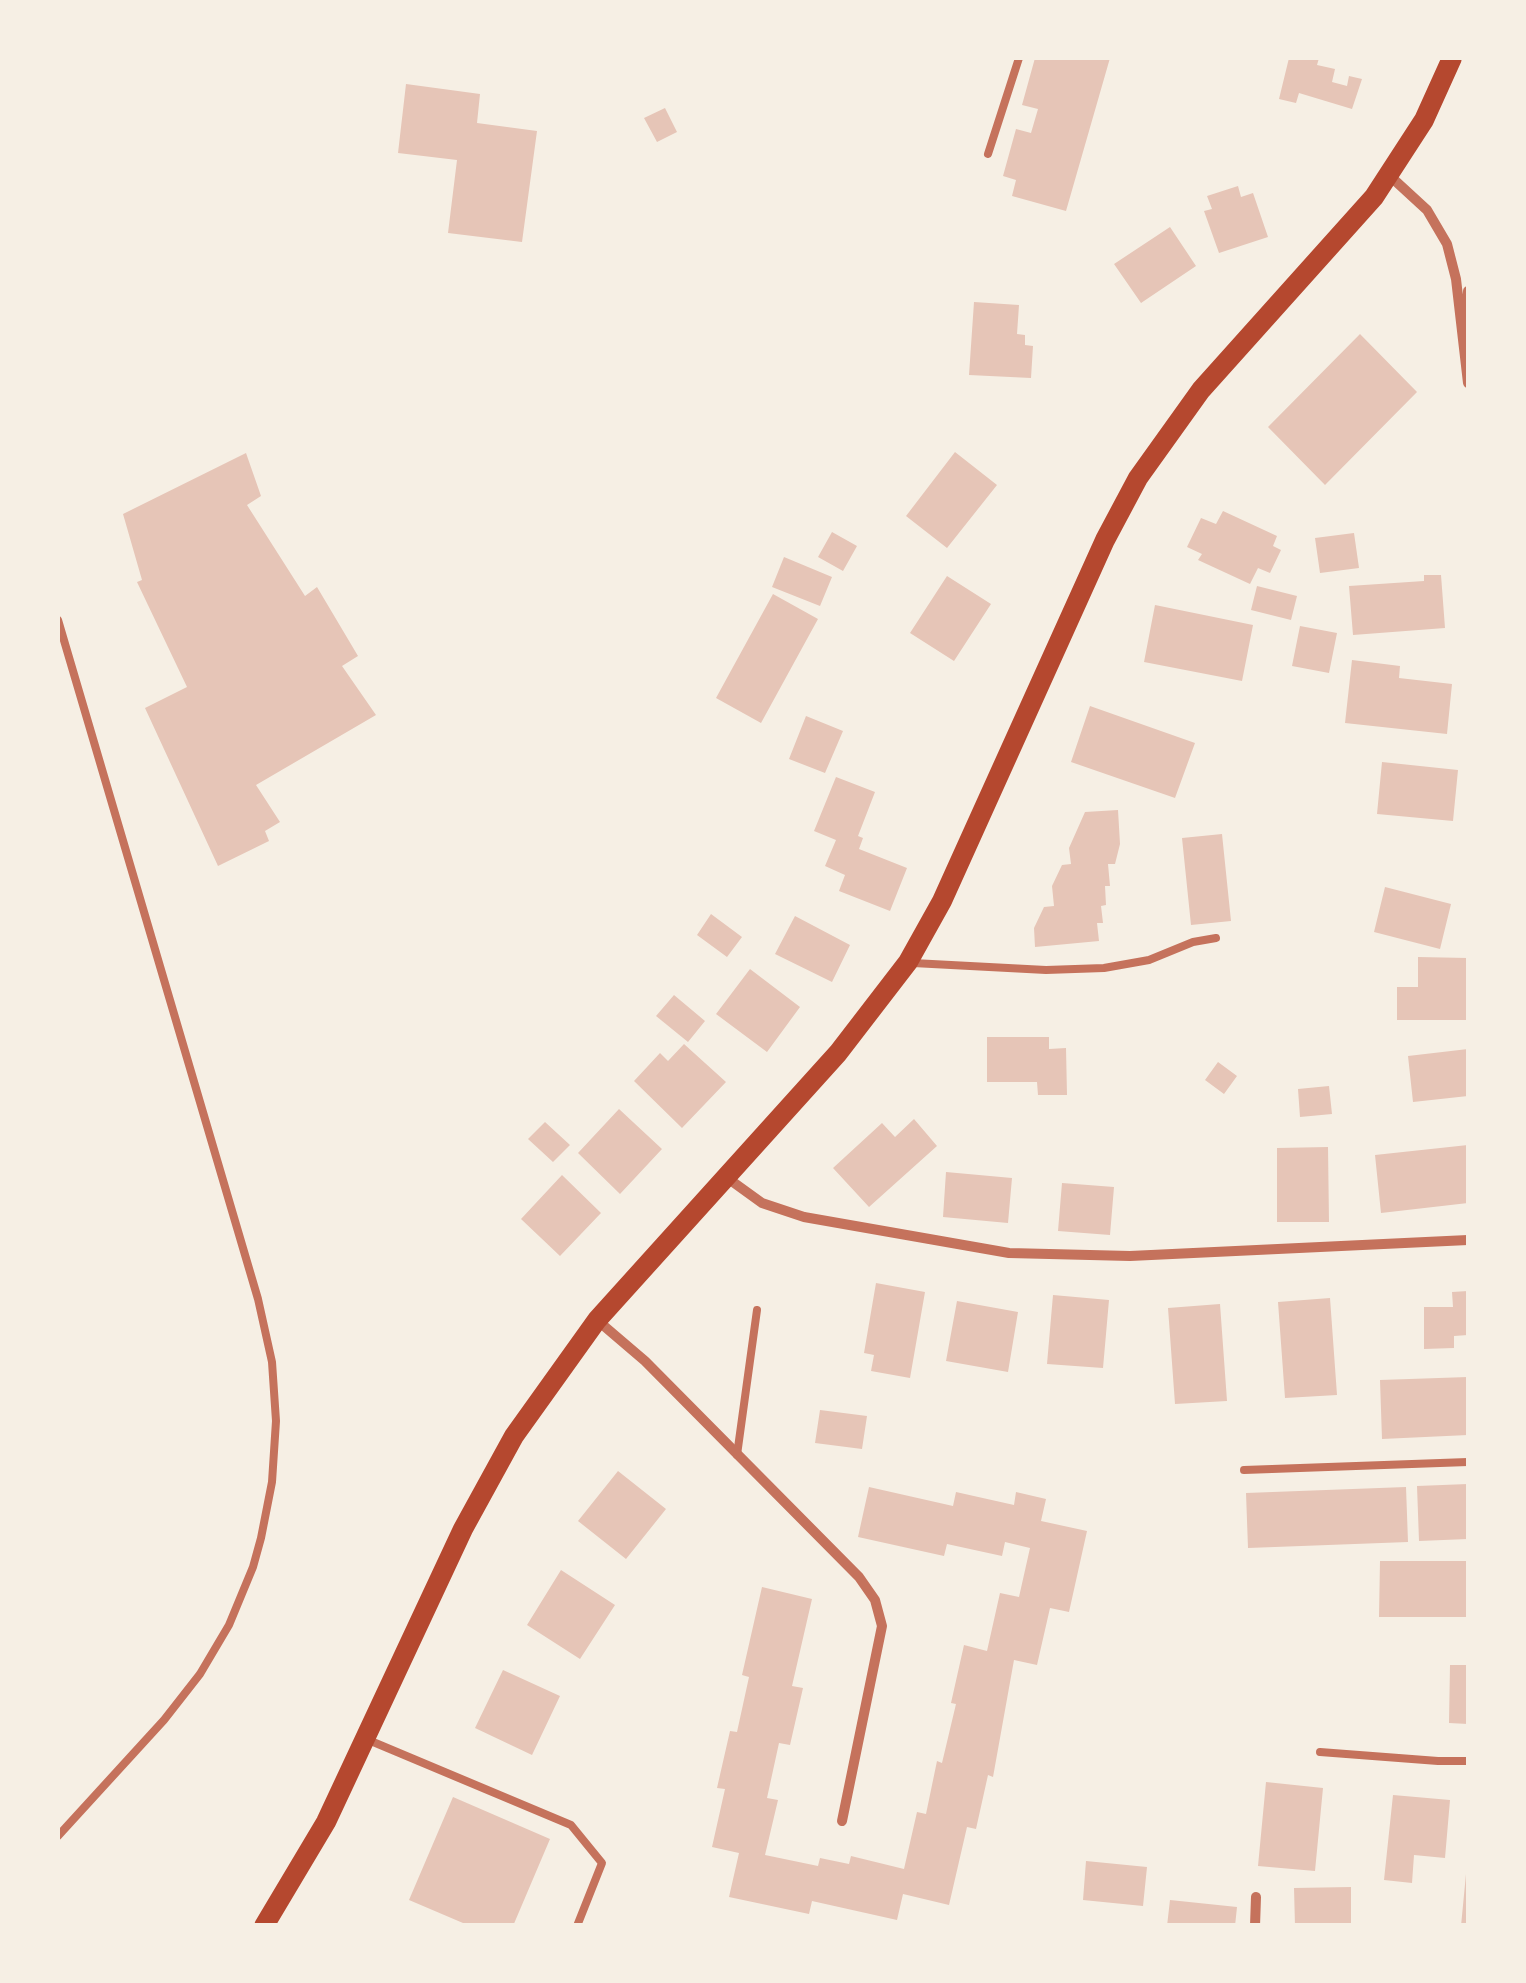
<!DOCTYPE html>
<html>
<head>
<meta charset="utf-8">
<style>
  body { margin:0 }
  #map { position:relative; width:1526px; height:1983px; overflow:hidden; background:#f6efe4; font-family:Poppins,sans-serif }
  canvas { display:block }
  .frame { position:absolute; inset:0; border:60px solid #f6efe4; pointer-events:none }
</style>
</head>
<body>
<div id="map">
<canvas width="1526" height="1983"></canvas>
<div class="frame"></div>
</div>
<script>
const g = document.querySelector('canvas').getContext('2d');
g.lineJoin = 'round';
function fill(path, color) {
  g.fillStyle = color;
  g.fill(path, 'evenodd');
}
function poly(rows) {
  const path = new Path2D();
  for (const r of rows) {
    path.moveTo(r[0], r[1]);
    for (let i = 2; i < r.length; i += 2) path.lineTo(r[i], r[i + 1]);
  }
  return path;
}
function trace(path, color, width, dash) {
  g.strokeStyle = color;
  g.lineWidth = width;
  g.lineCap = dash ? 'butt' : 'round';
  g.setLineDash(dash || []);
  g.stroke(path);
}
const building = poly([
  [1035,58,1110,58,1066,211,1012,196,1016,180,1003,176,1016,129,1031,133,1038,109,1022,105],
  [1289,58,1319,58,1317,65,1335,69,1332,82,1347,86,1349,76,1362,79,1352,109,1299,93,1296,103,1279,99],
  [406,84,480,94,477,123,537,131,522,242,448,233,457,160,398,153],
  [665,108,677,132,657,142,644,118],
  [1238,186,1241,197,1253,193,1268,237,1219,253,1204,211,1212,209,1207,196],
  [1170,227,1196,266,1141,303,1114,264],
  [974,302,1019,305,1017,334,1025,335,1025,345,1033,346,1031,378,969,375],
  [1360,334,1417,392,1325,485,1268,427],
  [955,452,997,485,947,548,906,516],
  [246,453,261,496,247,505,305,596,317,587,358,656,342,666,376,715,256,785,280,822,265,831,269,841,218,866,145,708,187,687,137,582,142,580,123,514],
  [1223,511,1277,536,1273,546,1281,550,1270,573,1258,568,1250,584,1198,560,1202,554,1187,547,1201,518,1216,524],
  [832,532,857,546,843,571,818,557],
  [1354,533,1359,568,1320,573,1315,538],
  [784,557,832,577,820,606,772,587],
  [1424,575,1441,575,1445,628,1353,635,1349,586,1424,581],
  [947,576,991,604,954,661,910,633],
  [1257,586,1297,596,1291,620,1251,610],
  [773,594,818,619,761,723,716,698],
  [1155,605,1253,625,1242,681,1144,662],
  [1300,626,1337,633,1329,673,1292,666],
  [1352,660,1400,666,1399,678,1452,684,1447,734,1345,723],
  [1090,706,1195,743,1175,798,1071,762],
  [806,716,843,731,825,773,789,759],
  [1382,762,1458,770,1453,821,1377,814],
  [836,777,875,792,858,836,863,838,859,849,907,868,890,911,839,891,845,875,825,866,836,840,814,831],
  [1118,810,1120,844,1115,864,1108,864,1110,886,1105,886,1106,905,1101,906,1103,923,1097,923,1099,941,1035,947,1034,928,1044,907,1054,906,1052,886,1062,865,1071,864,1069,848,1085,812],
  [1222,834,1231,921,1191,925,1182,838],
  [1385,887,1451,904,1440,949,1374,932],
  [711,914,742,937,727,957,697,935],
  [795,916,850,945,832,982,775,954],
  [1418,957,1468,958,1468,1020,1397,1020,1397,987,1418,987],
  [750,969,800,1007,767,1052,716,1014],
  [674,995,705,1021,688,1042,656,1016],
  [987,1037,1049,1037,1049,1049,1066,1048,1067,1095,1038,1095,1037,1082,987,1082],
  [684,1044,726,1082,682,1128,634,1081,660,1053,668,1061],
  [1468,1049,1468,1096,1413,1102,1408,1056],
  [1218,1062,1237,1076,1224,1094,1205,1080],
  [1329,1086,1332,1114,1300,1117,1298,1089],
  [619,1109,662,1149,620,1194,578,1153],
  [914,1119,937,1146,869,1207,833,1168,882,1123,895,1137],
  [545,1122,570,1145,553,1162,528,1139],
  [1468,1145,1468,1203,1381,1213,1375,1155],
  [1328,1147,1329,1222,1277,1222,1277,1148],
  [946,1172,1012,1178,1008,1223,943,1217],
  [562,1175,601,1213,560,1256,521,1219],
  [1062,1183,1114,1187,1110,1235,1058,1231],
  [876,1283,925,1292,910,1378,871,1371,874,1355,864,1353],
  [1468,1291,1468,1335,1454,1336,1454,1348,1424,1349,1424,1307,1453,1307,1452,1292],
  [1053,1295,1109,1300,1103,1368,1047,1364],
  [1330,1298,1337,1395,1285,1398,1278,1302],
  [957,1301,1018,1312,1008,1372,946,1361],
  [1220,1304,1227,1401,1175,1404,1168,1308],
  [1468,1377,1468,1435,1382,1439,1380,1380],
  [820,1410,867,1416,862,1449,815,1443],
  [618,1471,666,1509,626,1559,578,1521],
  [1468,1484,1468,1539,1419,1541,1417,1486],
  [869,1487,953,1506,956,1492,1014,1505,1016,1492,1046,1499,1041,1521,1087,1531,1069,1612,1050,1608,1037,1665,1014,1660,993,1777,988,1775,976,1829,967,1827,949,1905,903,1894,897,1920,812,1901,809,1914,729,1897,739,1853,712,1847,725,1789,717,1788,730,1731,737,1732,749,1677,742,1675,762,1587,812,1599,792,1686,803,1688,790,1745,779,1743,767,1798,778,1800,765,1855,818,1866,820,1858,849,1864,851,1856,904,1869,917,1812,926,1814,937,1761,942,1763,956,1704,951,1703,964,1645,987,1651,1000,1593,1019,1597,1030,1548,1005,1542,1002,1556,947,1544,944,1556,858,1537],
  [1406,1487,1408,1542,1248,1548,1246,1493],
  [1380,1561,1468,1561,1468,1617,1379,1617],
  [561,1570,615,1605,580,1659,527,1625],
  [1450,1665,1468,1665,1468,1724,1449,1723],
  [503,1670,560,1696,532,1755,475,1728],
  [1266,1782,1323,1788,1315,1871,1258,1866],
  [1393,1795,1450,1800,1445,1858,1414,1855,1412,1883,1384,1880],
  [453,1797,550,1839,513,1926,470,1926,409,1900],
  [1086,1861,1147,1867,1143,1906,1083,1900],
  [1466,1874,1468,1875,1468,1926,1461,1926],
  [1351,1887,1351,1926,1295,1926,1294,1888],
  [1170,1900,1237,1907,1235,1926,1167,1926]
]);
const service = poly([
  [988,154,1019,58],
  [58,620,258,1299,272,1362,276,1421,272,1482,261,1538,253,1567,229,1625,200,1674,164,1720,58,1836],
  [913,963,1046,970,1104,968,1149,960,1193,942,1216,938],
  [737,1455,757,1310],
  [1244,1470,1468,1462],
  [366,1739,571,1825,602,1863,577,1926],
  [1320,1752,1438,1761,1468,1761]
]);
const minor = poly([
  [1390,176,1427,210,1447,244,1456,279,1468,383],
  [1466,325,1468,291],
  [726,1177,762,1203,804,1217,1009,1253,1130,1256,1468,1240],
  [597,1320,645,1361,859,1577,875,1600,882,1626,842,1821],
  [1255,1926,1256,1897]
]);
const secondary = poly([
  [264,1926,326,1822,463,1529,514,1436,597,1320,838,1053,908,962,942,901,1105,540,1138,478,1201,390,1374,197,1424,120,1452,58]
]);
fill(building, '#e6c5b7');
trace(service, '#c5725c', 8);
trace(minor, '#c5725c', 10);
trace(secondary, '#b5482f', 20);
</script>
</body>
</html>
